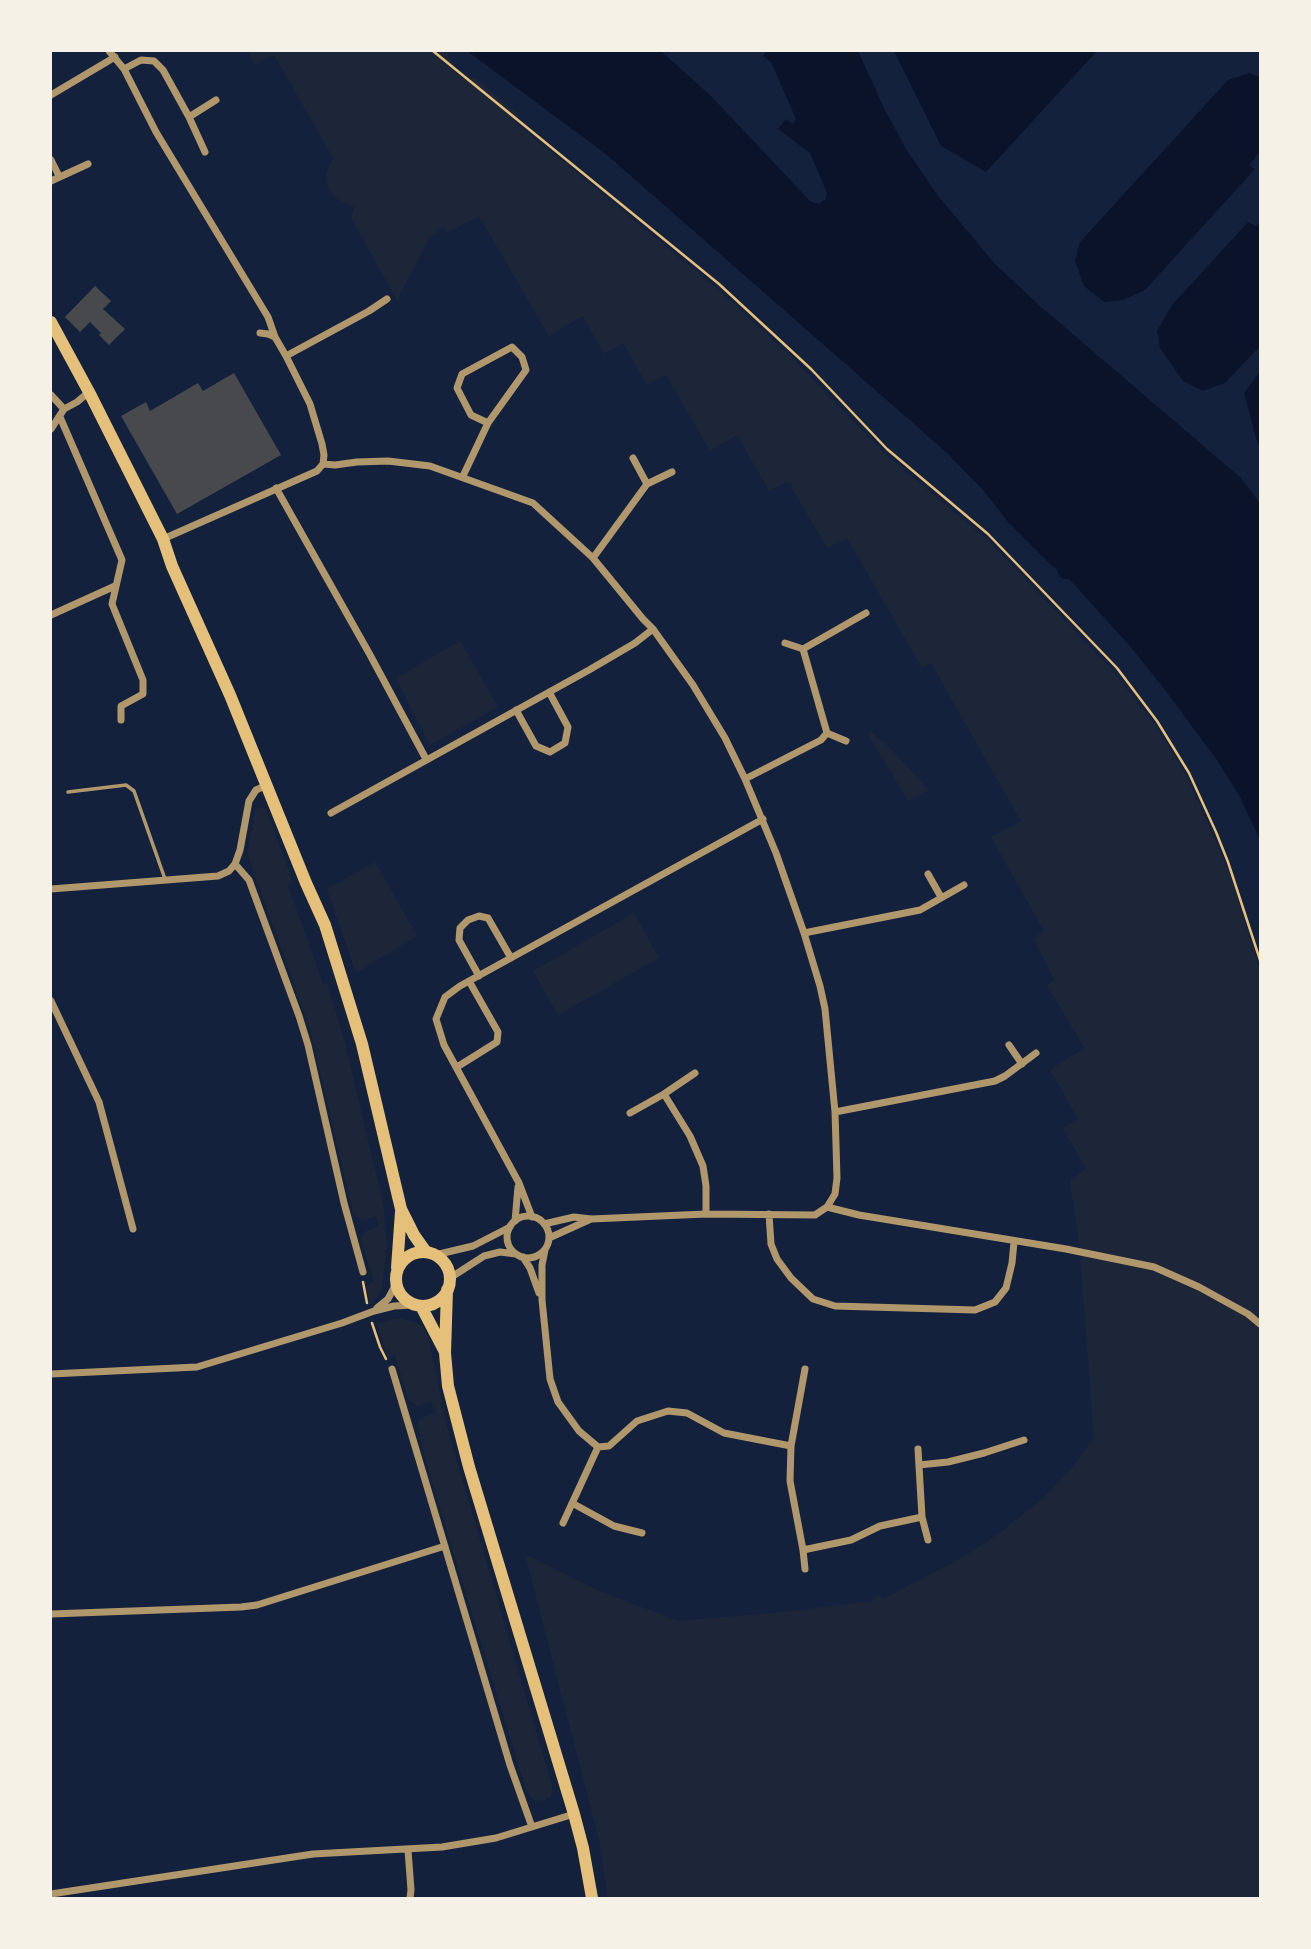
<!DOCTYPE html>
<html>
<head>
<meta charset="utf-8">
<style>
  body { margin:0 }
  #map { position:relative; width:1311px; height:1949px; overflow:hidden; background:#14213d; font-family:Mulish,sans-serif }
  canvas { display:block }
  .frame { position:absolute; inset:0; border:52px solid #f6f1e7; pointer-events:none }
</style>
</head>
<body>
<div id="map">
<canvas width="1311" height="1949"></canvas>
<div class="frame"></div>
</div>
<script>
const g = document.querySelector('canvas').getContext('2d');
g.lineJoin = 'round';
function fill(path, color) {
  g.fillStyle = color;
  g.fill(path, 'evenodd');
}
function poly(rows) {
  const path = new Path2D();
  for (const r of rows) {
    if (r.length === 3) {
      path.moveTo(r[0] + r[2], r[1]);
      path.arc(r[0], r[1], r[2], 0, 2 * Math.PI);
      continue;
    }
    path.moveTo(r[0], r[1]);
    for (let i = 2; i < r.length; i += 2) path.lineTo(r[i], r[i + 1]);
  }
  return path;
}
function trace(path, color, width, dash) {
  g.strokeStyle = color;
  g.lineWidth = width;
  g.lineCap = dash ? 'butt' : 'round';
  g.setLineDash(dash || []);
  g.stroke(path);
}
const green = poly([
  [247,51,447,51,455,72,463,79,476,78,520,116,515,122,719,290,788,354,884,453,988,540,1112,670,1155,725,1187,777,1229,872,1260,970,1260,1898,608,1898,599,1840,525,1554,600,1591,678,1621,774,1613,872,1601,876,1594,885,1598,963,1557,994,1537,1040,1501,1072,1468,1094,1437,1079,1241,1070,1180,1086,1169,1063,1128,1078,1119,1050,1070,1084,1048,1047,985,1055,981,1033,938,1044,931,991,837,1021,821,931,663,922,668,847,538,827,548,788,481,769,491,737,435,710,451,666,375,647,385,623,343,604,354,583,316,549,336,479,216,447,233,443,227,430,237,397,300,351,218,354,207,340,201,333,195,328,187,326,179,327,172,333,158,274,55,255,65],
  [460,641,498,707,430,745,396,678],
  [871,732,887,745,929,790,908,801,868,734],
  [263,807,266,810,293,882,288,885,323,984,327,983,345,1043,383,1204,387,1245,383,1280,381,1291,371,1306,366,1286,374,1282,361,1239,366,1231,379,1226,376,1216,364,1219,356,1217,353,1213,310,1029,248,856,248,850,255,811,258,808],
  [375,862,417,936,356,973,327,889],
  [634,913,659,958,558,1015,533,971],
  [395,1319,403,1319,420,1324,428,1336,446,1424,552,1786,551,1796,543,1801,534,1800,530,1796,526,1789,427,1466,417,1424,421,1418,435,1413,431,1402,417,1406,408,1400,395,1355,388,1357,377,1324]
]);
const water = poly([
  [467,51,661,51,711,96,811,202,819,204,826,199,827,193,810,153,778,129,786,119,793,124,796,119,771,62,763,56,766,51,858,51,883,106,906,149,938,196,994,263,1039,305,1241,478,1260,503,1260,840,1239,795,1217,760,1162,686,1129,645,1069,579,1063,579,1059,576,1056,568,1053,567,1008,522,984,491,946,452,607,155],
  [894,51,1097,51,986,172,941,146],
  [1249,73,1260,77,1260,152,1249,165,1255,169,1145,290,1123,300,1104,302,1084,286,1075,261,1080,242,1228,80],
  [1248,222,1256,226,1260,222,1260,346,1225,383,1203,391,1183,381,1160,348,1157,331,1172,305],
  [1260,372,1260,446,1258,445,1244,393]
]);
const building = poly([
  [95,286,111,301,103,309,125,329,109,345,99,335,101,333,90,322,80,332,65,317],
  [234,373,281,455,177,514,121,416,146,402,150,411,198,383,203,391]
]);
const path = poly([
  [433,51,719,284,811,369,887,449,988,534,1117,668,1157,721,1189,773,1216,832,1228,862,1260,960],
  [363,1282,367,1303],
  [372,1323,380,1347,386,1359]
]);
const service = poly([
  [68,792,126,785,134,791,165,879]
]);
const minor = poly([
  [109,51,124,69,156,132,268,317,275,337],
  [124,69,141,60,154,61,163,70,189,117,205,152],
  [51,95,115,57],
  [189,117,216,100],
  [51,160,59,176],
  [51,181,88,164],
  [260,333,268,334,275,337,286,356,310,404,322,444,324,455,323,464],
  [286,356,369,311,387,299],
  [51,395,64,409],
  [60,417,122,560,112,604,143,680,143,694,121,706,121,720],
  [51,429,64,409,77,402,89,392],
  [633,458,647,484],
  [463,476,488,423,526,370,522,357,512,347,462,374,457,388,471,415,488,423],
  [276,488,369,653,426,759],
  [163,539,317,471,323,464,335,465,357,462,388,461,430,466,533,503,593,558,643,619,653,629,693,685,725,738,745,779,776,853,804,933,820,986,825,1009,835,1112,837,1178,835,1194,827,1207],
  [593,558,647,484,672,472],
  [51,615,115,586],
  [785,643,803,649,866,613],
  [516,710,536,746,550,752,565,743,568,727,549,692],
  [827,733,846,741],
  [745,779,821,740,827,733,803,649],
  [331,813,589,670,635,643,653,629],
  [235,864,249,880,299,1016,308,1045,344,1203,363,1272],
  [928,874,941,897],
  [51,889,218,876,229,871,235,864,240,850,249,801,256,790,267,785],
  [804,933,920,910,964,885],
  [479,976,459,940,460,928,468,920,479,916,488,918,511,958],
  [51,1001,99,1102,133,1229],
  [1009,1045,1022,1064],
  [457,1067,497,1042,498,1032,469,981],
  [664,1094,690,1136,703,1166,706,1186,706,1214],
  [835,1112,995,1081,1005,1076,1036,1053],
  [630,1113,664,1094,695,1073],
  [769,1214,771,1244,777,1259,791,1278,813,1299,835,1306,975,1310,995,1302,1006,1288,1012,1263,1014,1242],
  [528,1237,21],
  [532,1217,519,1183,444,1045,436,1019,445,997,460,986,763,819],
  [515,1221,518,1187],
  [544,1224,574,1217,591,1219,706,1214,815,1215,827,1207,859,1215,1066,1249,1154,1267,1199,1287,1248,1314,1260,1324],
  [549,1238,591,1219],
  [545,1250,542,1265,542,1300,550,1379,558,1402,579,1431,598,1447,609,1446,637,1421,668,1411,687,1413,724,1433,791,1446],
  [435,1255,473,1246,510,1227],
  [523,1257,530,1268,539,1293],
  [450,1278,484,1256,500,1252,516,1254],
  [377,1308,388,1299,396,1284],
  [392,1369,510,1765,532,1827],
  [805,1369,791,1446,790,1481,803,1550,851,1540,880,1526,922,1517],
  [51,1374,197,1367,342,1323,374,1311,394,1306,415,1305],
  [918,1449,922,1517,928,1540],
  [919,1465,948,1462,984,1453,1024,1440],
  [572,1503,614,1526,642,1533],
  [563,1523,598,1447],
  [803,1550,805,1569],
  [51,1614,241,1607,257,1605,445,1546],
  [408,1850,411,1890,410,1898],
  [51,1894,313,1854,442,1847,496,1838,574,1814]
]);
const primary = poly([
  [51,322,89,392,163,539,172,566,230,695,306,883,325,925,362,1044,401,1209,414,1235,426,1252],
  [423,1279,27],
  [397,1268,401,1212],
  [447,1290,445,1353,448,1386,469,1467,574,1814,583,1848,592,1898],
  [421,1306,445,1352]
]);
fill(green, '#1d2539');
fill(water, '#0b132b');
fill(building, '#48494c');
trace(path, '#e5c07b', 2.5);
trace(service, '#b1986c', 3.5);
trace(minor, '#b1986c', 7);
trace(primary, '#e5c07b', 12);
</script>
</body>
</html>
